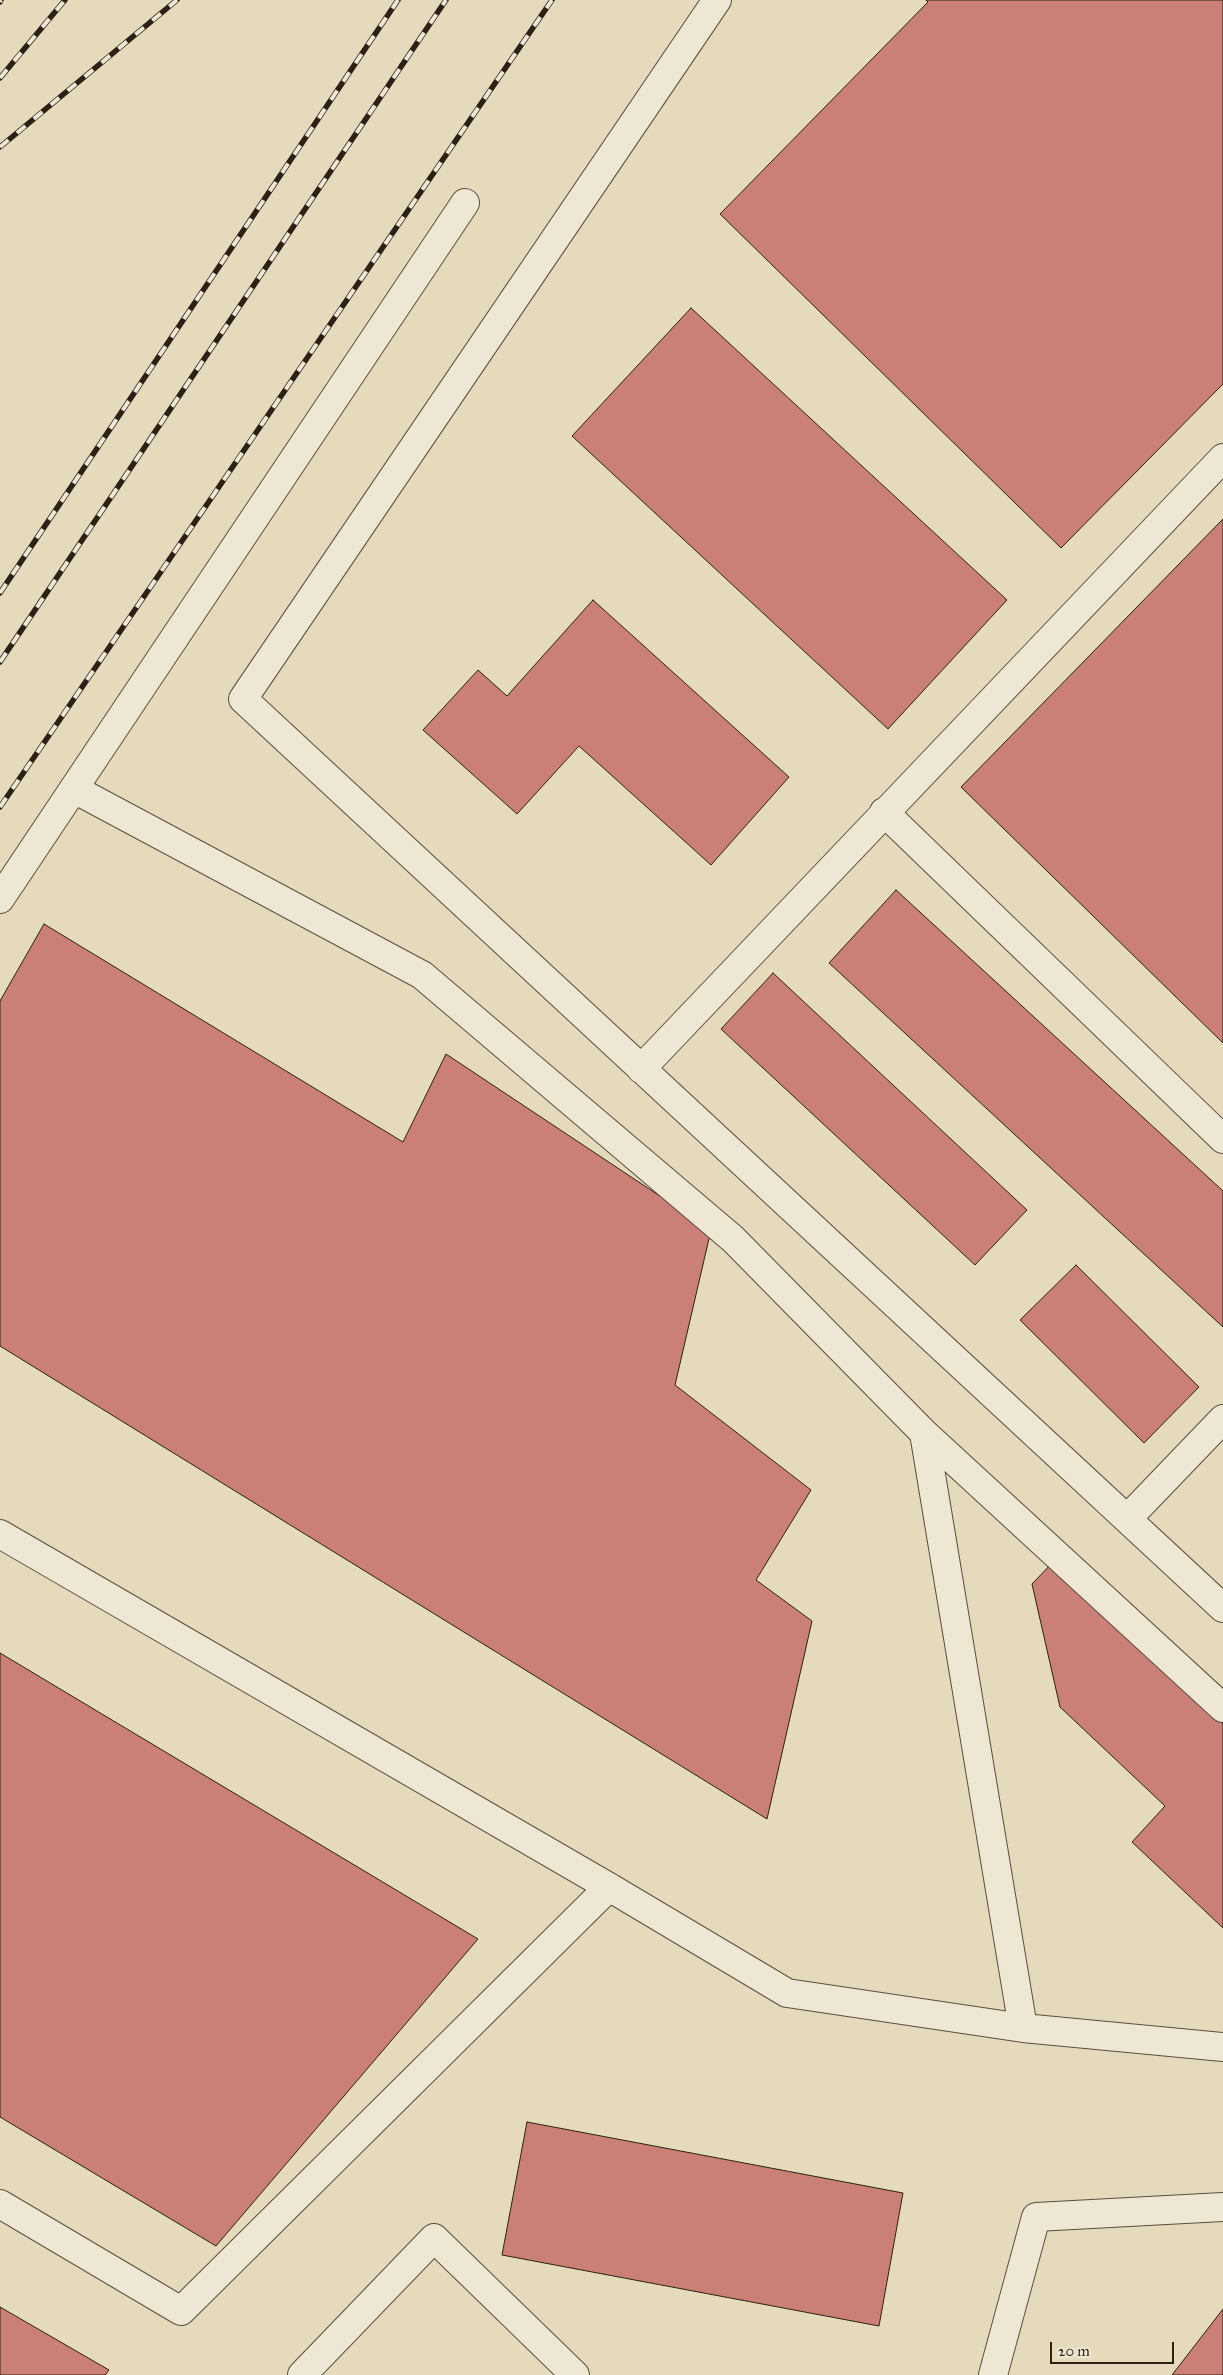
<!DOCTYPE html>
<html>
<head>
<meta charset="utf-8">
<style>
  body { margin:0 }
  #map { position:relative; width:1223px; height:2375px; overflow:hidden; background:#e5dabc; font-family:"IM FELL Great Primer",serif }
  canvas { display:block }
  .scale { position:absolute; left:1050px; top:2342px; width:124px; height:22px; box-sizing:border-box; border:2px solid #2b2115; border-top:0; padding-left:6px; font-size:15px; line-height:18px; white-space:nowrap; color:#2b2115; -webkit-text-stroke:4px #eee7d3; paint-order:stroke }
</style>
</head>
<body>
<div id="map">
<canvas width="1223" height="2375"></canvas>
<div class="scale">20 m</div>
</div>
<script>
const g = document.querySelector('canvas').getContext('2d');
g.lineJoin = 'round';
function fill(path, color) {
  g.fillStyle = color;
  g.fill(path, 'evenodd');
}
function poly(rows) {
  const path = new Path2D();
  for (const r of rows) {
    path.moveTo(r[0], r[1]);
    for (let i = 2; i < r.length; i += 2) path.lineTo(r[i], r[i + 1]);
  }
  return path;
}
function trace(path, color, width, dash) {
  g.strokeStyle = color;
  g.lineWidth = width;
  g.lineCap = dash ? 'butt' : 'round';
  g.setLineDash(dash || []);
  g.stroke(path);
}
const building = poly([
  [926,0,1223,0,1223,384,1061,548,720,214,928,2,926,0],
  [691,308,1007,600,888,729,572,436,691,308],
  [1223,519,1223,1043,961,787,1223,519],
  [593,600,789,777,711,865,579,746,517,814,423,730,478,670,507,696,593,600],
  [896,890,1223,1191,1223,1327,829,963,896,890],
  [44,924,403,1142,446,1054,711,1230,675,1385,811,1490,756,1580,812,1621,767,1819,0,1346,0,1001,44,924],
  [773,973,1027,1210,975,1265,721,1029,773,973],
  [1076,1265,1199,1387,1144,1443,1020,1320,1076,1265],
  [1052,1563,1223,1724,1223,1928,1132,1842,1165,1806,1060,1707,1032,1584,1052,1563],
  [0,1653,478,1939,216,2246,0,2117,0,1653],
  [527,2122,903,2193,879,2326,502,2255,527,2122],
  [0,2307,109,2370,105,2375,0,2375,0,2307],
  [1223,2309,1223,2375,1172,2375,1223,2309]
]);
const minor = poly([
  [717,0,243,699,1223,1608],
  [74,789,422,975,733,1239,924,1433,1023,2028],
  [884,812,1223,1139],
  [0,899,465,203],
  [641,1069,1223,458],
  [924,1433,1223,1708],
  [1127,1519,1223,1419],
  [0,1534,609,1887,787,1993,1023,2028,1223,2047],
  [0,2204,181,2311,609,1887],
  [302,2375,434,2238,575,2375],
  [993,2375,1036,2217,1223,2207]
]);
const rail = poly([
  [0,2,1,0],
  [0,78,65,0],
  [0,147,177,0],
  [0,593,398,0],
  [0,662,446,0],
  [0,807,552,0]
]);
fill(building, '#cb8077');
trace(building, '#2b2115', 1);
trace(minor, '#5a4f3f', 30);
trace(minor, '#eee7d3', 28);
trace(rail, '#2b2115', 5.5);
trace(rail, '#eee7d3', 4, [11]);
</script>
</body>
</html>
